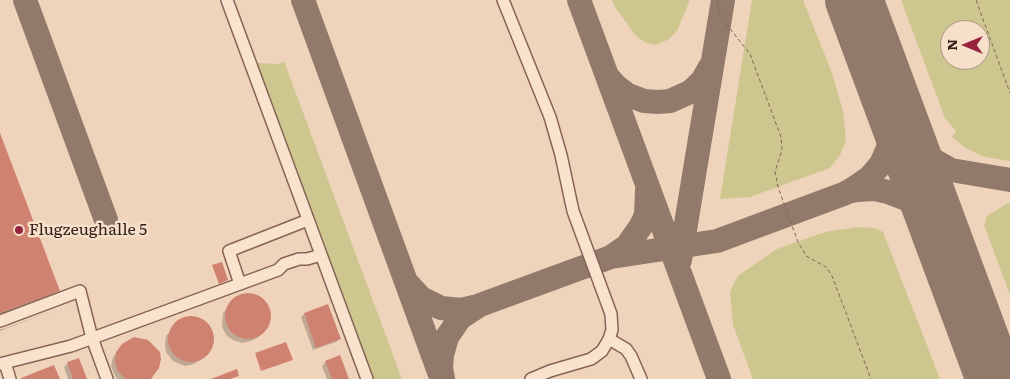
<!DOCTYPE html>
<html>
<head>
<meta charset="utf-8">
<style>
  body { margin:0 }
  #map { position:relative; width:1010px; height:379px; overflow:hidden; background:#efd4bb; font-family:Literata,serif }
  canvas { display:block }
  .north { position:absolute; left:940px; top:20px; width:50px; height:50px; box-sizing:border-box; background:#f6e0ca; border:1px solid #a99484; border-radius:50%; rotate:270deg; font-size:14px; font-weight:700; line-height:20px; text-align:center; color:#35211a }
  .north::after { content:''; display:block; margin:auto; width:18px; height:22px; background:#97233c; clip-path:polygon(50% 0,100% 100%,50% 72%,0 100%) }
</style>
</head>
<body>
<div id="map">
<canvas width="1010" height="379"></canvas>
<div class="north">N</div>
</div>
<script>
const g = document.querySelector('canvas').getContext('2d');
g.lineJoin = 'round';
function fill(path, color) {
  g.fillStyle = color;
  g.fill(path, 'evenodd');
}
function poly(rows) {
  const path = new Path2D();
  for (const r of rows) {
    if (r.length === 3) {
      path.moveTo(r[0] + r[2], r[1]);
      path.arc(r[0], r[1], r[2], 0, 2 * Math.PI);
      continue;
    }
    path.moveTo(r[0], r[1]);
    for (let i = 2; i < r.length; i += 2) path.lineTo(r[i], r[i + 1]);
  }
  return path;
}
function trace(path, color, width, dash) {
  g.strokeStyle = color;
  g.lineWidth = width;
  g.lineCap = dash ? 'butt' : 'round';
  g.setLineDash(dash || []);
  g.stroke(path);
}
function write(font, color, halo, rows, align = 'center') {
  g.font = font + ' Literata,serif';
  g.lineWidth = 5;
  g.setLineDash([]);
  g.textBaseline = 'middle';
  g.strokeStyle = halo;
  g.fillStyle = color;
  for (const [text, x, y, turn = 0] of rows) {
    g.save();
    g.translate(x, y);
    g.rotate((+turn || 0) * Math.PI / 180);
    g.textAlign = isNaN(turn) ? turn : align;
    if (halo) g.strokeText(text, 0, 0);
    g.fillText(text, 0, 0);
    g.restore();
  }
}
const green = poly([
  [612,0,690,0,677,31,669,39,656,45,646,43,636,36,615,7],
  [752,0,803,0,832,73,843,111,846,141,840,155,830,168,750,197,720,199],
  [901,0,1010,0,1010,161,984,157,964,147,952,137,956,131,945,118],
  [950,30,980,30,980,60,950,60],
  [284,61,402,379,374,379,257,63,279,64],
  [1008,203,1010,203,1010,295,984,225,987,216],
  [857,227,875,228,883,232,940,379,753,379,733,325,730,292,736,279,739,275,777,249,825,232]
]);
const shadow = poly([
  [0,135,58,290,54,294,0,315],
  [240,296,254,296,262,300,267,307,270,316,268,324,259,337,251,341,242,343,233,340,226,335,222,327,223,313,233,301],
  [327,306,339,339,336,342,313,350,301,317,304,314],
  [60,308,0,331,0,329,3,329],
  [192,318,205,322,210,330,213,338,211,347,202,359,194,364,185,366,173,361,166,352,165,345,166,336,176,324,183,319],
  [144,339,151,343,158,352,149,379,117,379,114,374,111,366,113,357,122,346],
  [326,362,348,379,327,379,322,366],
  [68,363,85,379,68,379,64,367]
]);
const taxiway = poly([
  [25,0,106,220],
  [303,0,439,372],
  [579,0,719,379],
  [842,0,883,80],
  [608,77,616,86,628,95,644,101,658,102,670,101,690,92,702,81,710,67],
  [895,111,908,136,922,152,935,161,951,170,1010,180],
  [847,192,857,190,875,189,888,192,909,200,929,217,937,229,949,254],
  [611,257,627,246,641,226,646,215,647,190],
  [680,260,723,0],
  [408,284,421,298,441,308,461,310,478,306],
  [443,379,441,368,442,355,447,337,460,318,480,305,611,257,717,241,846,193,857,186,870,177,881,164,888,148,892,120,887,88]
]);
const runway = poly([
  [854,0,995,379]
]);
const building = poly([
  [0,133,60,291,0,313],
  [222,262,228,280,219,284,212,265],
  [248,316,23],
  [328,304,341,339,316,348,304,313],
  [191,339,23],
  [134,337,148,340,160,352,161,359,159,368,151,379,125,379,117,370,115,361,116,352,122,344],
  [286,342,293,360,261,371,255,353],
  [340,355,349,379,332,379,325,361],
  [79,358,87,379,73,379,67,362],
  [54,365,60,379,21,379,21,378],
  [237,369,239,376,230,379,211,379]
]);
const path = poly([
  [717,0,720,16,750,54,781,137,782,150,775,172,778,187,798,242,806,256,826,267,832,276,871,379],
  [976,0,1010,93]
]);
const minor = poly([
  [227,0,367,379],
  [503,0,550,117,561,155,573,211,611,314,612,330,609,339,626,349,631,356,641,379],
  [240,284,229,251,308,220],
  [0,321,80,291,92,338,107,379],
  [5,363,10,379],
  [0,364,71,346,278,270,284,264,299,259,307,259,321,255],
  [531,379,550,371,591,359,602,351,609,339]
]);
const markers = [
  [19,230,5,"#97233c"]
];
const poiNames = [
  ["Flugzeughalle 5",29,230]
];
fill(green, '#cdc78f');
fill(shadow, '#0003');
trace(taxiway, '#927a6a', 24);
trace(runway, '#927a6a', 58);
fill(building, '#cf826f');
trace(minor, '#866455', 14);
trace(path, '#866455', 1, [4, 2.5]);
trace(minor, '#fae3ce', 11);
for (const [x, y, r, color] of markers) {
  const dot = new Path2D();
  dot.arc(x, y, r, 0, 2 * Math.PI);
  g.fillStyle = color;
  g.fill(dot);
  trace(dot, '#f6e0ca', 2);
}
write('16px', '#35211a', '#f6e0ca', poiNames, 'left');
</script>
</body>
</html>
